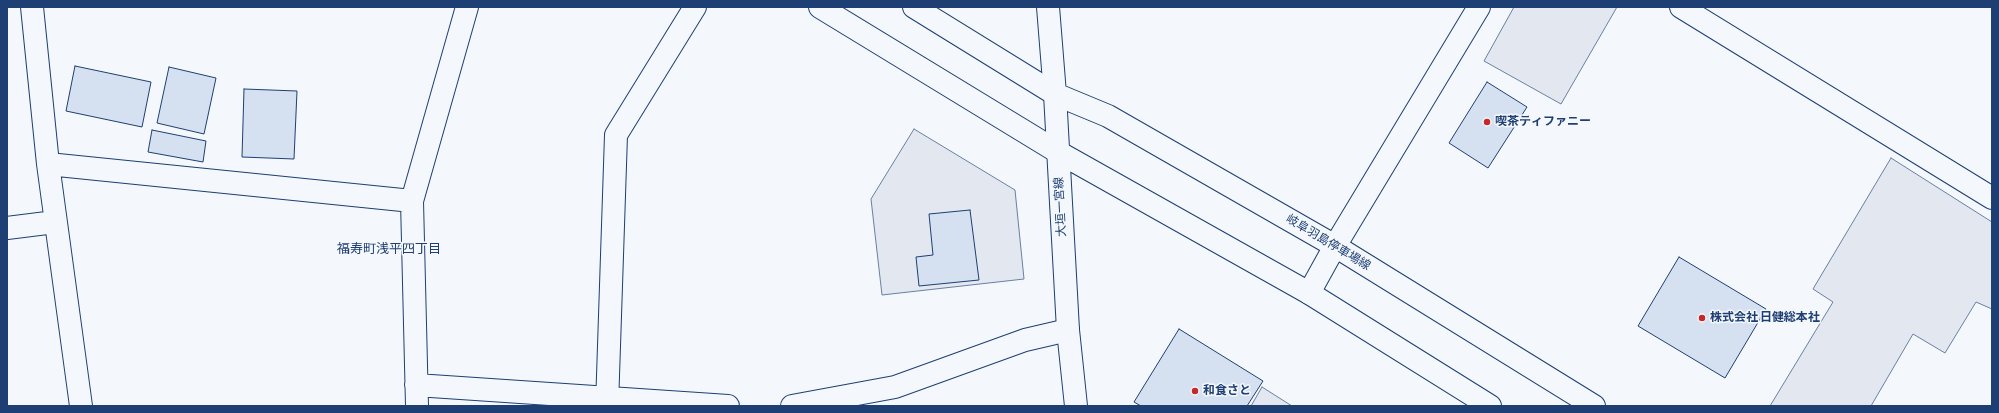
<!DOCTYPE html>
<html>
<head>
<meta charset="utf-8">
<style>
  body { margin:0 }
  #map { position:relative; width:1999px; height:413px; overflow:hidden; background:#f4f7fb; font-family:"Sofia Sans Condensed",sans-serif }
  canvas { display:block }
  .frame { position:absolute; inset:0; border:8px solid #1d3f73; pointer-events:none }
</style>
</head>
<body>
<div id="map">
<canvas width="1999" height="413"></canvas>
<div class="frame"></div>
</div>
<script>
const g = document.querySelector('canvas').getContext('2d');
g.lineJoin = 'round';
function fill(path, color) {
  g.fillStyle = color;
  g.fill(path, 'evenodd');
}
function poly(rows) {
  const path = new Path2D();
  for (const r of rows) {
    path.moveTo(r[0], r[1]);
    for (let i = 2; i < r.length; i += 2) path.lineTo(r[i], r[i + 1]);
  }
  return path;
}
function trace(path, color, width, dash) {
  g.strokeStyle = color;
  g.lineWidth = width;
  g.lineCap = dash ? 'butt' : 'round';
  g.setLineDash(dash || []);
  g.stroke(path);
}
function write(font, color, halo, rows, align = 'center') {
  g.font = font + ' "Sofia Sans Condensed","Noto Sans JP",sans-serif';
  g.lineWidth = 3;
  g.setLineDash([]);
  g.textBaseline = 'middle';
  g.strokeStyle = halo;
  g.fillStyle = color;
  for (const [text, x, y, turn = 0] of rows) {
    g.save();
    g.translate(x, y);
    g.rotate((+turn || 0) * Math.PI / 180);
    g.textAlign = isNaN(turn) ? turn : align;
    if (halo) g.strokeText(text, 0, 0);
    g.fillText(text, 0, 0);
    g.restore();
  }
}
const parking = poly([
  [1514,7,1617,7,1561,104,1484,61,1514,7],
  [914,129,1015,190,1024,279,882,295,871,199,914,129],
  [1891,158,1992,222,1992,309,1976,302,1945,353,1913,334,1871,406,1770,406,1833,302,1813,289,1891,158],
  [1262,387,1292,406,1251,406,1262,387]
]);
const building = poly([
  [75,66,151,82,142,127,66,111,75,66],
  [169,67,216,78,204,134,157,123,169,67],
  [1487,82,1527,107,1488,168,1449,143,1487,82],
  [244,89,297,91,294,159,242,157,244,89],
  [152,130,206,141,203,162,148,152,152,130],
  [970,210,979,280,919,286,916,257,933,255,929,214,970,210],
  [1679,257,1766,309,1725,378,1638,326,1679,257],
  [1179,329,1263,381,1247,406,1141,406,1134,402,1179,329]
]);
const minor = poly([
  [32,7,48,164,81,406],
  [820,7,1058,152],
  [914,7,1055,94],
  [1681,7,1992,198],
  [48,164,412,201],
  [7,228,55,222],
  [1309,293,1335,246,1479,7],
  [416,385,728,406],
  [417,406,412,201,467,7],
  [607,406,616,135,695,7],
  [792,406,895,387,1025,340,1068,330]
]);
const major = poly([
  [1048,7,1055,94,1068,330,1076,406],
  [1055,94,1108,116,1335,246,1594,406],
  [1058,152,1309,293,1490,406]
]);
const markers = [
  [1487,122,4,"#c62828"],
  [1702,318,4,"#c62828"],
  [1195,391,4,"#c62828"]
];
const poiNames = [
  ["喫茶ティファニー",1495,122],
  ["株式会社 日健総本社",1710,318],
  ["和食さと",1203,391]
];
const streetNames = [
  ["大垣一宮線",1061,207,-93],
  ["岐阜羽島停車場線",1328,243,31]
];
const neighbourhoodNames = [
  ["福寿町浅平四丁目",389,250]
];
fill(parking, '#e3e8f0');
trace(parking, '#687fa3', 1);
fill(building, '#d5e0f0');
trace(building, '#1d3f73', 1);
trace(minor, '#1d3f73', 24);
trace(major, '#1d3f73', 24);
trace(minor, '#f4f7fb', 22);
trace(major, '#f4f7fb', 22);
for (const [x, y, r, color] of markers) {
  const dot = new Path2D();
  dot.arc(x, y, r, 0, 2 * Math.PI);
  g.fillStyle = color;
  g.fill(dot);
  trace(dot, '#f4f7fb', 1.5);
}
write('bold 12px', '#1d3f73', '#f4f7fb', poiNames, 'left');
write('12px', '#1d3f73', '#f4f7fb', streetNames);
write('13px', '#1d3f73', '#f4f7fb', neighbourhoodNames);
</script>
</body>
</html>
